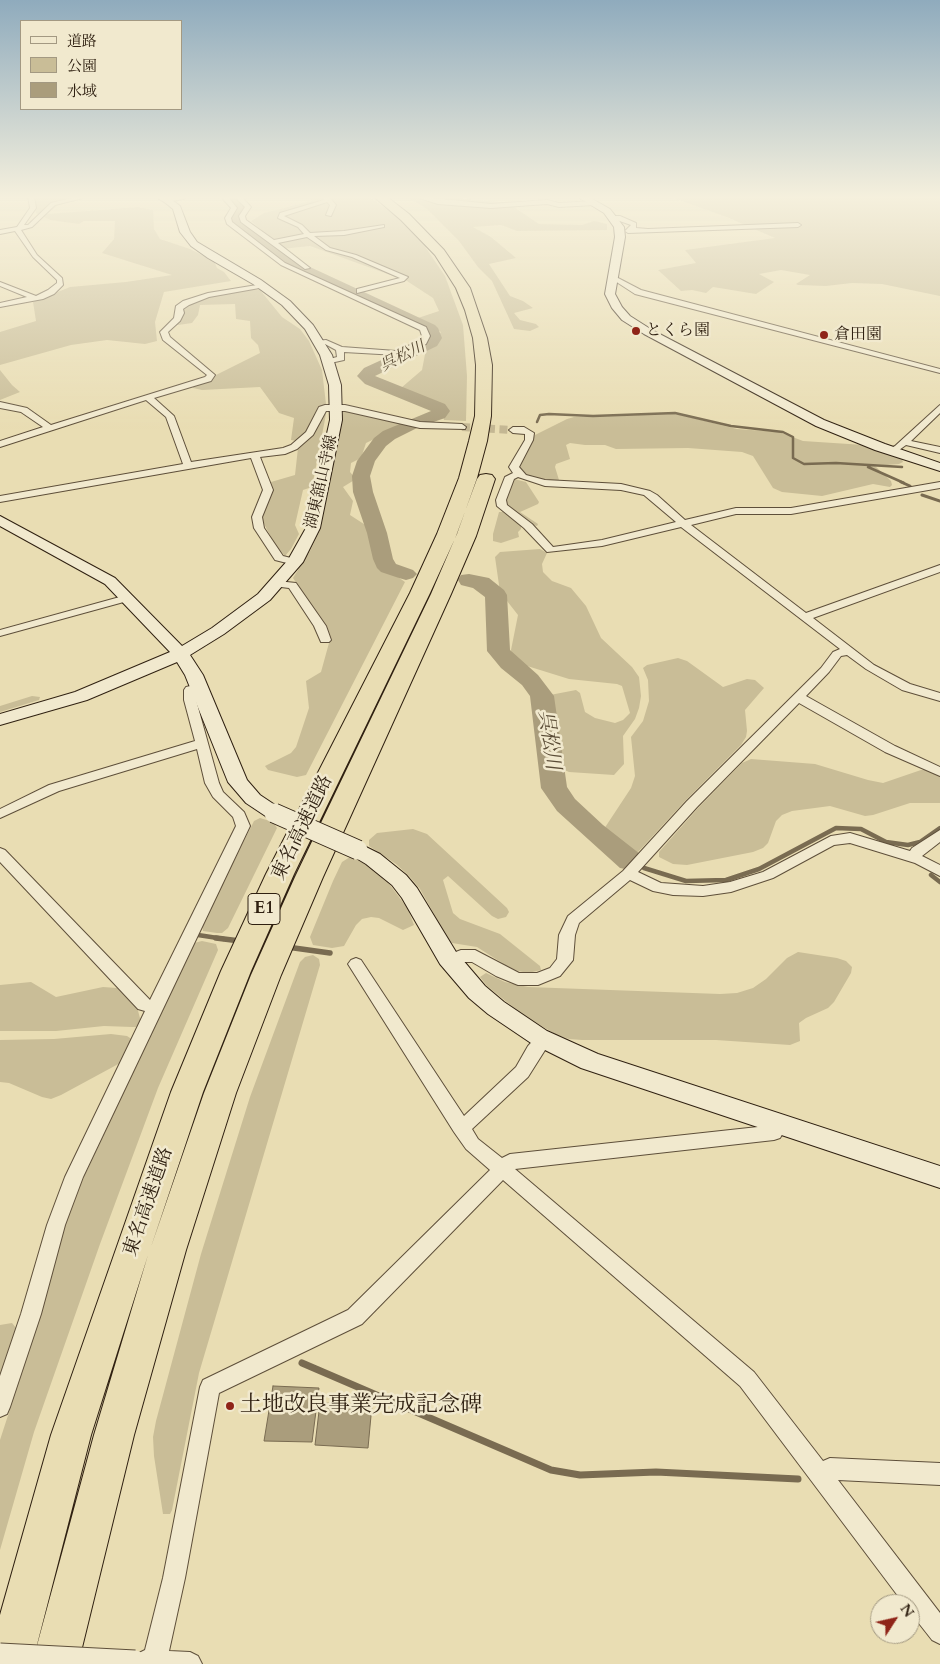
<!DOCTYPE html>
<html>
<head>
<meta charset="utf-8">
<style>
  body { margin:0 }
  #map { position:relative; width:940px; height:1664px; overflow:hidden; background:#e9ddb3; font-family:Cardo,"Noto Serif JP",serif }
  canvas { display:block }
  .legend { position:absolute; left:20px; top:20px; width:162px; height:90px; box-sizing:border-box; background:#f1e9ce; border:1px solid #a39982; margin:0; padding:6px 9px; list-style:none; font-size:15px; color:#2f2011 }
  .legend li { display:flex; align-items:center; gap:10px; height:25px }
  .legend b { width:25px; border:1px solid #a39982 }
  .north { position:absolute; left:870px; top:1594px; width:50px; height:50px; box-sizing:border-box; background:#f1e9ce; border:1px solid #a39982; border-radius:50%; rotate:55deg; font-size:14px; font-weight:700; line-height:20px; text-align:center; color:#2f2011 }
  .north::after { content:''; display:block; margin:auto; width:18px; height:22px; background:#8f2418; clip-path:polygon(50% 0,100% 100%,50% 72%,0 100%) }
</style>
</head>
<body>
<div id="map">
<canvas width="940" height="1664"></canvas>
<ul class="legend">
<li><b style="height:6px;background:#f1e9ce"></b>道路</li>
<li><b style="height:14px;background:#c9bd97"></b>公園</li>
<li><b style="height:14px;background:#aa9d7c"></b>水域</li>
</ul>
<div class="north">N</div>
</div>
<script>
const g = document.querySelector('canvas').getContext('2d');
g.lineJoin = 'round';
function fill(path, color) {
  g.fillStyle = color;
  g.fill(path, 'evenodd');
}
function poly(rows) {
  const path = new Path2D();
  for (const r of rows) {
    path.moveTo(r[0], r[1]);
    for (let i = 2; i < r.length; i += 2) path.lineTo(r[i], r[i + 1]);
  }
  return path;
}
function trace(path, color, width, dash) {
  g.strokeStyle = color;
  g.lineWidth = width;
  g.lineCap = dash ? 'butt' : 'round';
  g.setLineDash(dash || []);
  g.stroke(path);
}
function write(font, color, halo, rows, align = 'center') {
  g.font = font + ' Cardo,"Noto Serif JP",serif';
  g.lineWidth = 5;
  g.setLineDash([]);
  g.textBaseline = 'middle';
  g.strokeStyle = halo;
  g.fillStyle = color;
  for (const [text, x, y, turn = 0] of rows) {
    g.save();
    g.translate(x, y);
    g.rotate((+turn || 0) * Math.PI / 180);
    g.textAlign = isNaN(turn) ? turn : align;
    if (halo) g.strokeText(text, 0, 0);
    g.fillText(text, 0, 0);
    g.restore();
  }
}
const green = poly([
  [28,196,84,196,79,200,60,204,47,214,138,207,153,210,154,229,160,239,190,249,214,261,217,268,224,272,231,281,164,292,155,322,157,341,145,344,107,340,71,345,0,365,0,332,36,321,33,302,70,287,126,282,172,275,102,253,114,239,115,221,84,221,79,224,50,220,36,213],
  [309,196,368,196,401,219,424,245,445,276,463,325,467,376,466,421,444,420,440,406,401,388,422,370,426,349,441,332,415,319,439,311,433,298,407,281,310,246,282,249,251,221,264,213,311,201],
  [406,196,440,196,508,203,539,224,582,225,594,221,607,224,607,230,517,231,501,225,473,227,491,237,516,258,489,264,510,296,523,301,533,308,514,313,520,320,536,324,539,327,530,331,514,329,492,281,478,267,459,241,427,209],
  [668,196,940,196,940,296,882,284,852,283,826,286,798,285,796,284,810,275,781,270,759,274,774,282,756,294,713,287,706,293,692,290,681,291,658,270,696,263,685,250,775,238,729,218],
  [253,289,260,290,282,317,300,329,309,341,322,370,326,404,320,407,310,429,296,441,291,440,294,418,279,413,260,387,202,390,193,388,193,386,210,380,216,375,260,353,258,345,251,338,250,321,236,319,235,304,200,305,198,315,192,323,178,325,176,324,183,316,183,308,210,296],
  [0,370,12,385,20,392,0,400],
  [345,411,404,425,366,443,361,458,351,463,350,472,356,479,343,487,353,501,350,515,370,528,373,533,376,554,381,565,405,582,306,775,297,777,268,770,265,766,291,753,296,747,309,708,306,681,321,672,329,643,324,625,293,578,310,551,321,528,343,412],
  [660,413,681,415,737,429,779,432,803,441,864,445,897,457,902,459,903,462,899,464,875,466,891,481,892,485,890,487,873,484,822,496,782,492,773,488,753,456,742,452,688,448,616,449,605,445,585,445,570,443,566,445,570,459,556,464,555,467,559,480,546,481,526,476,519,467,535,435,567,419,574,417,627,416],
  [326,414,312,487,303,490,295,525,299,534,291,549,285,556,274,543,262,520,263,512,272,494,271,482,295,475,298,448,314,433,324,415],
  [514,479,526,482,539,502,538,504,520,512,538,524,537,526,533,525,506,506,505,500],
  [499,512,503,512,521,525,521,529,518,532,519,537,501,543,493,541,493,534],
  [540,549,547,553,542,564,543,572,552,581,571,588,586,606,601,638,632,667,639,677,641,696,639,708,635,719,623,736,624,764,614,775,569,772,558,767,556,763,548,700,550,695,576,690,580,693,585,712,595,718,615,723,623,720,630,713,622,686,617,684,569,679,524,665,512,656,511,650,518,615,500,592,495,557,500,552],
  [678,658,687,661,723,687,747,679,755,680,764,688,745,710,747,731,746,737,741,745,685,801,638,852,629,854,609,838,604,829,631,788,635,776,631,737,643,721,649,701,648,680,643,668,647,665],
  [32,696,40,697,39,700,0,712,0,706],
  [751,759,815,764,868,780,883,783,921,770,929,770,940,774,940,803,910,803,873,815,865,816,830,806,792,811,782,815,776,821,768,843,763,848,753,852,687,865,673,864,659,857,659,852,699,807,742,763],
  [260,818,273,822,277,828,228,928,222,933,217,933,203,931,202,925,254,821],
  [413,829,427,834,507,908,509,912,506,917,498,919,492,916,448,876,443,880,453,913,460,919,500,934,540,966,541,970,528,973,513,970,477,947,452,943,448,939,420,889,409,876,396,864,369,846,369,840,377,833],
  [350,857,366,864,390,885,408,909,414,925,403,930,379,918,371,917,362,919,356,925,344,946,332,948,313,945,310,937,333,881,342,862],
  [202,941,216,944,218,950,158,1088,100,1244,34,1432,0,1550,0,1440,41,1314,65,1226,83,1179,194,943],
  [798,952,837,958,846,961,852,967,851,973,834,1002,828,1008,806,1018,799,1023,800,1041,790,1045,716,1040,582,1040,569,1039,557,1035,524,1016,487,986,480,977,486,973,505,982,528,987,720,994,737,993,753,988,766,979,787,958],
  [313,955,319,959,320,965,199,1373,172,1510,170,1514,163,1514,154,1456,153,1437,156,1421,201,1254,250,1097,300,962,305,957],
  [31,982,56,997,103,987,117,988,137,1007,141,1022,136,1027,132,1027,104,1026,56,1031,0,1031,0,985],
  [111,1034,127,1036,133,1040,122,1062,61,1095,51,1099,42,1097,9,1083,0,1082,0,1040,54,1039],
  [12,1323,17,1329,0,1386,0,1325]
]);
const water = poly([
  [273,1386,319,1388,312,1442,264,1441,273,1386],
  [320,1403,372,1405,368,1448,315,1445,320,1403]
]);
const streamFar4 = poly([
  [537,422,540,415,549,414,593,416,675,413,731,426,783,432,793,437,793,458,804,464,836,463,902,467],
  [868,467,904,483]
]);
const streamFar3 = poly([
  [901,482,910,486],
  [922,495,940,501]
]);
const streamFar2 = poly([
  [644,868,686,881,726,880,759,869,836,828,861,829,886,842,908,845,920,842,940,828],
  [931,875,940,882],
  [198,935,224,939]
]);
const streamFar1 = poly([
  [216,938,240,941],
  [287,947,330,953]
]);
const stream = poly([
  [302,1363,551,1470,580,1475,656,1472,798,1479]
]);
const river = poly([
  [224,196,237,196,247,207,241,216,242,221,295,260,435,325,438,328,442,338,437,346,375,376,445,404,450,411,445,418,419,427,395,439,386,446,375,461,370,476,373,492,387,533,393,559,396,564,413,570,417,574,413,578,406,580,399,578,381,572,377,568,373,559,367,533,353,492,352,476,357,461,374,438,383,431,431,411,365,384,357,376,364,368,425,340,423,331,285,266,232,225,229,216,235,207,224,196],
  [469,574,489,578,504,590,507,595,510,650,538,675,554,696,567,787,575,799,603,825,640,854,644,861,640,868,630,870,620,868,557,811,541,788,530,696,522,685,501,668,487,651,485,597,473,588,461,585,458,580,461,575,469,574]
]);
const streetTunnel = poly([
  [462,427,513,430]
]);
const street = poly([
  [28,196,34,196,36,208,24,225,28,225,51,203,79,196,91,196,55,205,32,227,21,230,37,255,62,278,63,285,54,294,43,299,0,307,0,303,27,297,0,286,0,282,36,296,48,290,57,283,57,280,33,257,15,231,0,234,0,230,17,227,30,208,28,196],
  [220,196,227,196,237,208,231,218,232,222,285,263,426,327,430,336,426,344,397,355,344,352,344,360,326,364,326,360,337,357,336,350,325,344,316,345,316,341,326,340,342,347,396,351,420,341,422,336,420,330,281,265,227,224,225,218,231,208,220,196],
  [234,196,241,196,251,207,245,216,246,220,274,240,304,234,298,227,278,218,280,213,324,200,321,196,328,196,336,205,331,216,326,215,330,205,327,202,284,216,302,225,310,233,344,231,384,225,384,227,344,235,314,236,330,248,356,255,408,277,404,281,357,293,357,289,400,278,352,257,326,250,307,237,278,243,310,268,305,269,241,222,239,216,245,207,234,196],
  [413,196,491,204,547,200,559,203,595,201,598,203,595,205,559,207,547,204,491,208,438,204,413,196],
  [611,216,620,216,636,223,636,228,648,229,798,223,801,225,798,227,628,233,625,231,631,225,611,218,611,216],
  [612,277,618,278,641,290,940,369,940,373,635,294,615,281,610,280,610,278,612,277],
  [263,284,265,285,265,287,209,297,189,305,183,309,184,313,180,321,168,332,170,337,215,375,211,381,154,398,174,416,191,462,283,448,291,445,306,432,319,407,325,405,345,405,420,422,462,424,466,427,465,429,420,428,345,411,326,411,313,435,297,449,285,454,260,457,273,490,262,517,264,528,283,556,299,560,300,562,299,564,295,565,275,560,254,528,252,517,263,490,251,458,0,502,0,496,183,464,166,417,146,400,0,447,0,441,43,427,21,412,0,408,0,402,27,408,51,425,205,377,207,375,163,340,160,332,174,318,176,306,183,301,208,293,263,284],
  [940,405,940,413,911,441,940,447,940,453,906,445,895,453,889,453,889,449,895,446,940,405],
  [524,427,534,433,533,440,519,467,526,475,545,480,621,484,650,491,657,495,685,520,736,508,791,508,940,482,940,488,791,514,736,514,691,525,806,613,940,565,940,572,813,618,874,665,910,684,940,693,940,701,902,690,866,669,847,655,841,656,829,672,806,696,895,746,940,767,940,776,885,752,799,703,697,807,638,872,661,883,703,886,730,882,763,872,831,836,850,833,910,851,912,848,940,830,940,842,922,856,940,865,940,876,915,863,850,843,834,845,773,878,731,892,703,896,673,895,653,891,630,880,579,923,575,935,573,960,560,976,538,985,518,985,496,976,472,962,462,962,450,966,445,964,442,960,445,956,461,950,475,950,519,973,537,973,550,968,557,959,559,935,568,916,623,871,687,801,821,668,833,652,840,649,681,527,602,546,547,552,524,528,497,506,496,500,505,477,513,473,509,467,525,440,525,434,513,433,509,430,513,427,524,427],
  [518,477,545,486,621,490,644,495,676,522,602,540,553,547,532,524,507,505,506,500,514,479,518,477],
  [277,581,296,583,326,626,331,640,329,642,321,642,314,626,289,588,273,586,272,584,273,582,277,581],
  [127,595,132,598,131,600,0,636,0,630,127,595],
  [199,684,205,688,203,691,196,692,196,700,219,783,223,792,244,812,250,826,83,1177,65,1225,41,1314,10,1407,7,1414,0,1417,0,1376,21,1314,47,1225,65,1177,145,1011,138,1009,0,862,0,848,5,850,150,1000,236,826,233,817,213,797,205,783,197,749,59,791,0,818,0,809,49,785,195,741,184,700,184,690,186,687,199,684],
  [356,958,361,960,464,1116,516,1067,528,1046,538,1035,544,1033,550,1035,552,1039,528,1077,472,1129,478,1139,502,1158,510,1154,767,1126,771,1118,777,1116,783,1118,786,1123,783,1133,780,1138,774,1140,515,1169,754,1372,823,1461,830,1458,940,1463,940,1485,838,1480,940,1613,940,1644,932,1640,910,1612,910,1604,904,1604,740,1386,503,1180,362,1324,219,1393,185,1578,169,1651,190,1652,198,1656,202,1664,134,1664,137,1654,145,1650,163,1578,200,1387,203,1380,348,1310,490,1170,466,1149,454,1132,348,964,351,960,356,958]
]);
const secondary = poly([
  [157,196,167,196,180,206,190,232,197,242,261,280,290,301,313,325,332,355,341,385,342,420,320,528,303,562,270,600,224,634,190,655,203,675,247,780,260,795,281,809,284,813,281,817,274,819,267,817,246,803,228,782,185,675,177,662,87,700,0,725,0,714,75,692,170,652,105,584,0,526,0,516,115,578,182,646,212,628,258,594,288,560,306,528,330,420,329,385,320,355,305,329,282,305,253,284,208,258,191,246,180,232,173,209,157,196],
  [576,196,587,196,610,209,624,227,625,237,615,294,622,307,630,316,652,330,824,420,885,444,940,463,940,471,875,450,816,426,644,334,622,320,612,308,605,294,615,237,614,227,604,213,576,196],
  [358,843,380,854,406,875,417,888,456,952,485,986,504,1002,547,1031,598,1054,940,1166,940,1188,581,1068,531,1043,488,1014,469,998,440,964,402,898,392,885,366,864,351,855,348,850,351,845,358,843]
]);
const highway = poly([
  [189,196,184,199,165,202,159,199,162,196,189,196],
  [373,196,386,196,409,214,444,250,470,288,487,338,492,365,491,416,487,441,477,478,457,534,430,593,294,874,251,971,203,1092,151,1247,204,1093,251,975,295,877,431,594,456,536,477,479,480,475,486,474,492,475,495,479,476,536,451,594,323,877,281,975,236,1093,186,1250,134,1435,78,1664,32,1664,94,1435,148,1255,91,1435,32,1664,0,1664,0,1615,51,1435,171,1092,221,971,266,874,410,593,437,534,459,478,469,441,475,416,476,365,473,338,465,310,456,288,435,255,401,220,373,196]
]);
const streetBridge = poly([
  [0,1654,135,1661]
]);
const secondaryBridge = poly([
  [274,813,358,850]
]);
const markers = [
  [636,331,5,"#8f2418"],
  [824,335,5,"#8f2418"],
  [230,1406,5,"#8f2418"]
];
const farPoinames = [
  ["とくら園",646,331],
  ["倉田園",834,335]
];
const farWaternames = [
  ["呉松川",403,357,-27]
];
const farStreetnames = [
  ["湖東舘山寺線",322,482,-77]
];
const shields = [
  [264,909,32]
];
const shieldNames = [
  ["E1",264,909]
];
const streetNames = [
  ["東名高速道路",303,828,-64],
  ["東名高速道路",149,1202,-71]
];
const waterNames = [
  ["呉松川",548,740,82]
];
const nearPoinames = [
  ["土地改良事業完成記念碑",240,1406]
];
fill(green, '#c9bd97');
fill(water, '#aa9d7c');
trace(water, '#796b51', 1);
trace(streamFar4, '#796b51', 2.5);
trace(streamFar3, '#796b51', 3);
trace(streamFar2, '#796b51', 4.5);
trace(streamFar1, '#796b51', 5.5);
trace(stream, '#796b51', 7);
fill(river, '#aa9d7c');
trace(streetTunnel, '#c4b793', 8, [8, 4.5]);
trace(street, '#5e4f3a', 2);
trace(secondary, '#2f2011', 2);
trace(highway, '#2f2011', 2);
fill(street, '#f1e9ce');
fill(secondary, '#f1e9ce');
fill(highway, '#e9ddb3');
trace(streetBridge, '#5e4f3a', 23, []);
trace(secondaryBridge, '#2f2011', 21, []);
trace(streetBridge, '#f1e9ce', 21);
trace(secondaryBridge, '#f1e9ce', 19);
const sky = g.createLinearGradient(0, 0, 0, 429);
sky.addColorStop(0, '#8fabbd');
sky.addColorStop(0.46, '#f5f0dd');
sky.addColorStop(1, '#f5f0dd00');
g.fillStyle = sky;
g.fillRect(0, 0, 940, 429);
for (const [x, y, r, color] of markers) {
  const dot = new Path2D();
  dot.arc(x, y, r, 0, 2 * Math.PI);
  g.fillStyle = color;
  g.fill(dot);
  trace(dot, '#f1e9ce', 2);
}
write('16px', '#2f2011', '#f1e9ce', farPoinames, 'left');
write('italic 16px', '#5a4c36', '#f1e9ce', farWaternames);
write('16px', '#2f2011', '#f1e9ce', farStreetnames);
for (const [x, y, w] of shields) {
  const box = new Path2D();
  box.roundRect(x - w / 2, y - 15.5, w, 31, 4);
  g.fillStyle = '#f1e9ce';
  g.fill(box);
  trace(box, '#2f2011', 1);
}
write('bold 18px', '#2f2011', null, shieldNames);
write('19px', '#2f2011', '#f1e9ce', streetNames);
write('italic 20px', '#5a4c36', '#f1e9ce', waterNames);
write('22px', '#2f2011', '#f1e9ce', nearPoinames, 'left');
</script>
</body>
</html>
